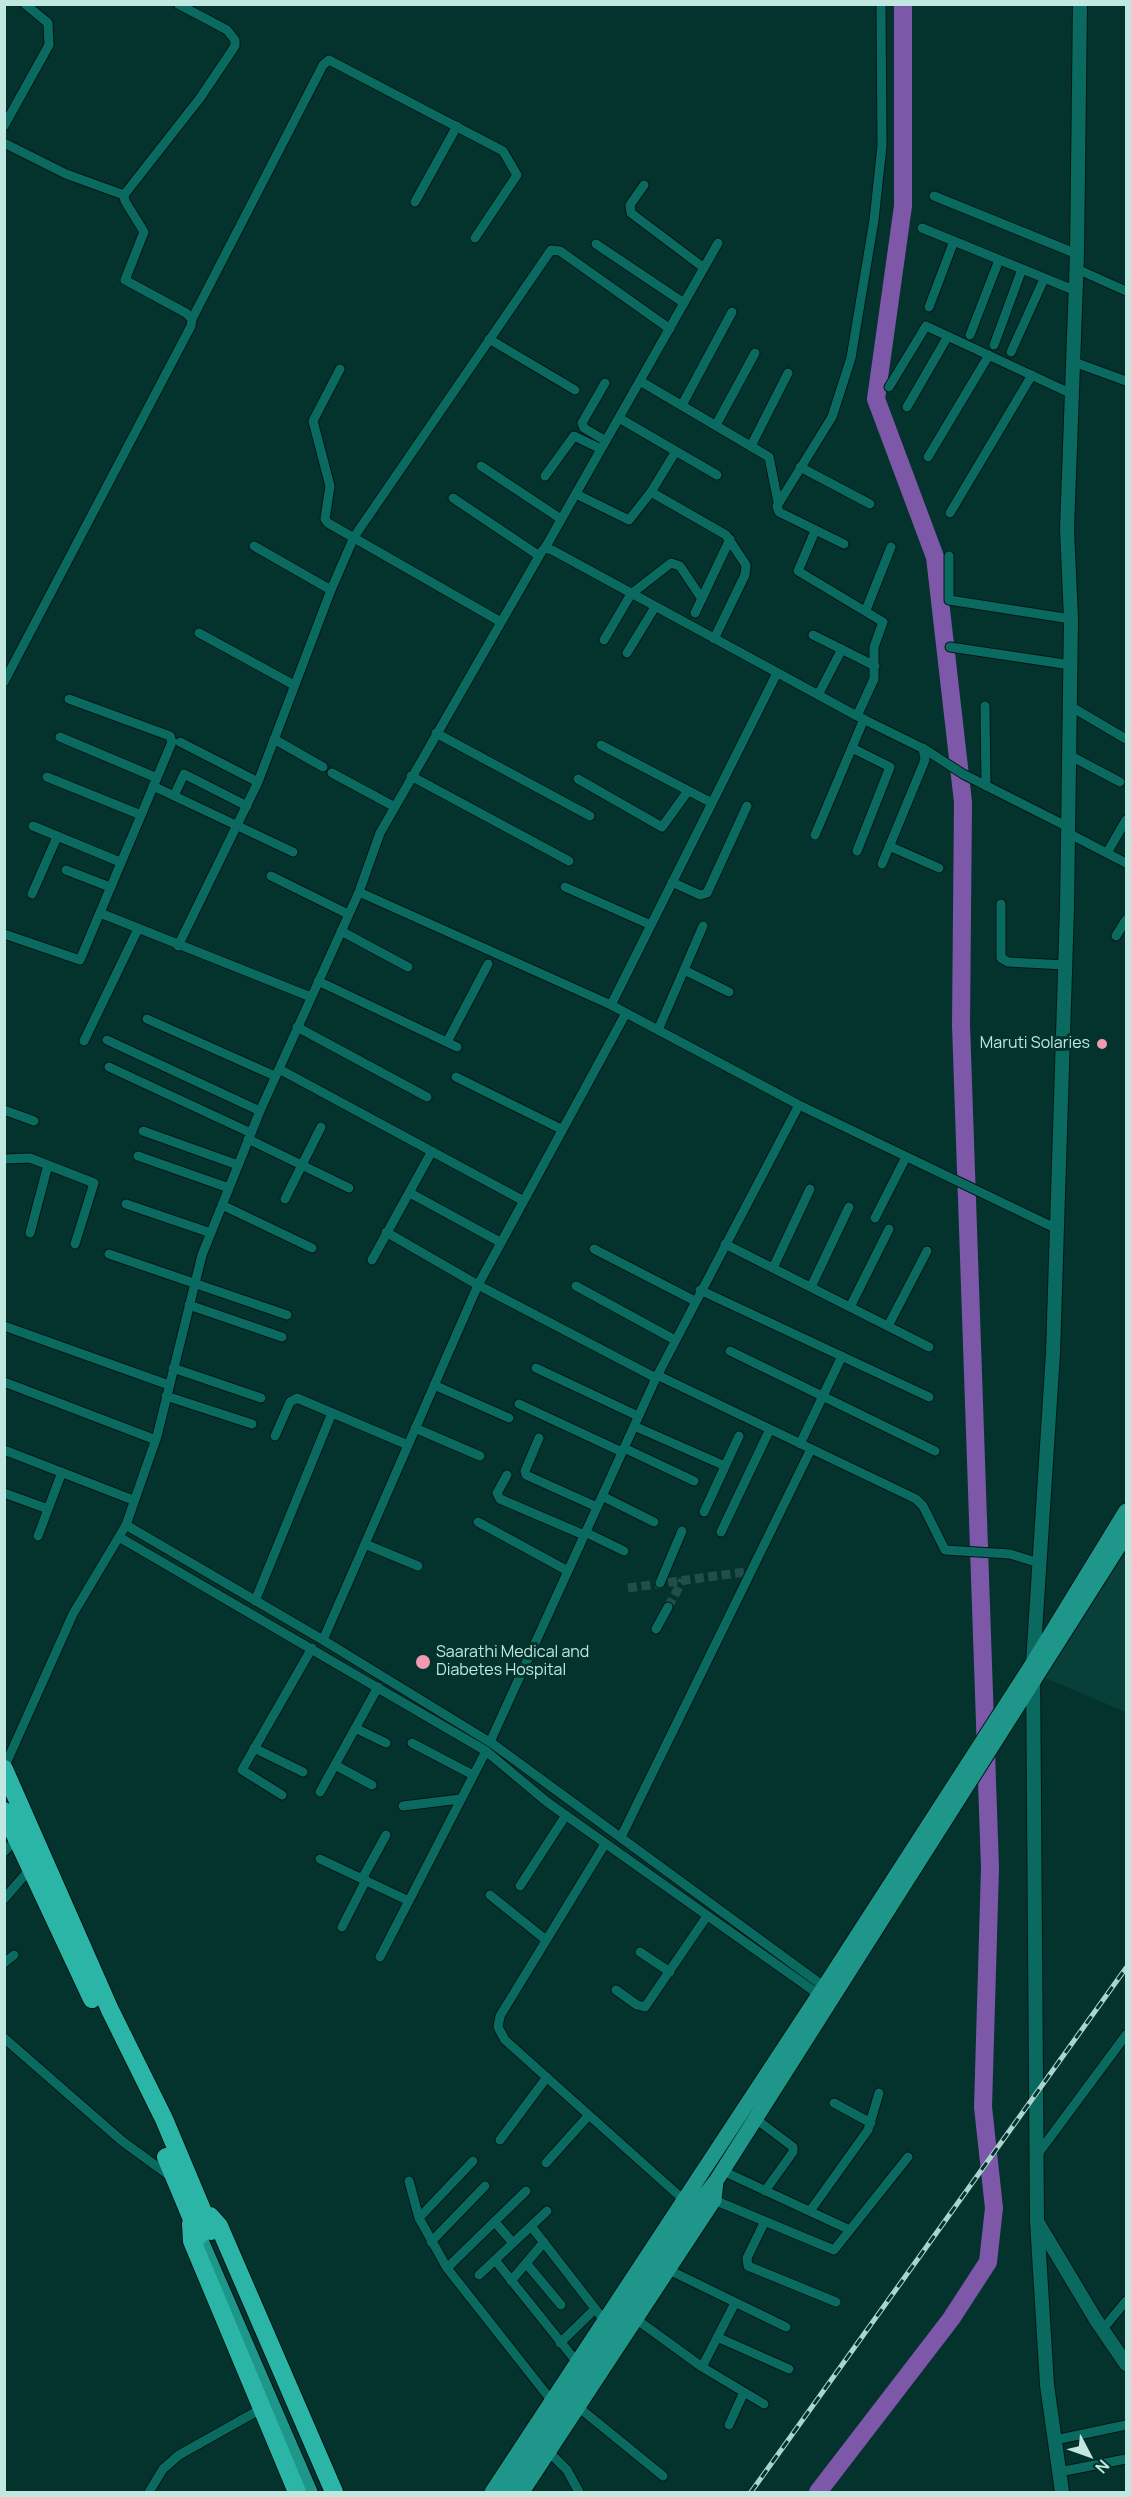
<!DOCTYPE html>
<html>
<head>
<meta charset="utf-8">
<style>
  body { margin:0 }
  #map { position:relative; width:1131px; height:2497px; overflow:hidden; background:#04332e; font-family:Manrope,sans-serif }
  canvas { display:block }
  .frame { position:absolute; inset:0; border:6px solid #c1e7e1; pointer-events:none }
  .north { position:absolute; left:1059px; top:2425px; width:60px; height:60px; -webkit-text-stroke:4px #04332e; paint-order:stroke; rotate:131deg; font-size:16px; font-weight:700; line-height:24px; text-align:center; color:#c1e7e1 }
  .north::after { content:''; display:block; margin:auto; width:21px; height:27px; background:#c1e7e1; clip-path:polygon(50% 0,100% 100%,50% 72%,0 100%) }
</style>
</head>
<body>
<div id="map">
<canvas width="1131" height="2497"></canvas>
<div class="frame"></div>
<div class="north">N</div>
</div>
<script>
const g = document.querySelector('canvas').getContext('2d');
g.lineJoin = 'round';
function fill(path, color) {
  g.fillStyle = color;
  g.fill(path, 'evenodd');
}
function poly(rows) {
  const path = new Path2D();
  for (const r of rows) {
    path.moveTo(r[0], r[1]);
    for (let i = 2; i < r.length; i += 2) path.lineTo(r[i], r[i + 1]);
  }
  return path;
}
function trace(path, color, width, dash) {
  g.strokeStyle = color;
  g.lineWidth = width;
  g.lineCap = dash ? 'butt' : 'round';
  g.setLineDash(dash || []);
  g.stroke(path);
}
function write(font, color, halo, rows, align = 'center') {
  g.font = font + ' Manrope,sans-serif';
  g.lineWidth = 6;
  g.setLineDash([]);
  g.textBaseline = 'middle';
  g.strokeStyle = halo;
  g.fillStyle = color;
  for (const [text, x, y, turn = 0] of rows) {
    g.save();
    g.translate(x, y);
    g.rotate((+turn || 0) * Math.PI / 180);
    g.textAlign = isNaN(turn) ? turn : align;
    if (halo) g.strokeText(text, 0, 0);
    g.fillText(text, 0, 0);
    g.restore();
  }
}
const built = poly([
  [1126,1538,1126,1712,1040,1676]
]);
const river = poly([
  [818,2492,951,2319,988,2262,994,2208,983,2107,990,1868,961,1025,963,802,935,557,876,399,903,206,903,4]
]);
const streetTunnel = poly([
  [628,1588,752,1571],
  [668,1607,683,1580]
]);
const street = poly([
  [4,126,49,45,48,23,25,4],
  [4,143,66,174,124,195],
  [644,185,630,205,631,213,704,268],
  [934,196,1077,254],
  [415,202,457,126],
  [922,228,1076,291],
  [596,244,684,303],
  [1077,269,1126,291],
  [929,307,954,241],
  [192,319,323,65,329,60,503,151,517,175,475,238],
  [970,335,999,260],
  [489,339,575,390],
  [994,345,1022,269],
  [1011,352,1044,279],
  [1074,362,1126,381],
  [340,369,313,421,330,486,325,519,328,523,501,622],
  [640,381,769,457,778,502],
  [605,383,582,423,584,428,606,441],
  [889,387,926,326,1074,395],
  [682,405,732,312],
  [907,407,948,336],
  [619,418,717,475],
  [716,425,755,353],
  [751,446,788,373],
  [928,457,989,355],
  [481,466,561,519],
  [800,467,870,504],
  [545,476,574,436,601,449],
  [651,492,726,535,746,565,745,575,714,639],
  [576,494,629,520,651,492,676,451],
  [453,498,538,555],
  [950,513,1032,375],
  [815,531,798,571,883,622,874,647,874,679,857,716],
  [844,544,779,512,777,506,832,417,851,358,874,220,882,146,881,4],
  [254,546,331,590],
  [545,548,718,243],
  [949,556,949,600,1071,619],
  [866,610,891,547],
  [695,613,730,539],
  [199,633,294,685],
  [813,635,875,666],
  [604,640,631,594,671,563,680,566,702,599],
  [950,647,1071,665],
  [627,653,655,607],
  [4,682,191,326,192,319,186,313,125,280,144,232,125,201,124,195,200,98,235,46,235,40,227,30,178,4],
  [818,695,842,649],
  [985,706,986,786],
  [1070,706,1126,739],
  [436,733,590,816],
  [60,737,157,778],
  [274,739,323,767],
  [180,742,258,782],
  [601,745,712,803],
  [852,748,890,767,857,851],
  [1069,755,1120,782],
  [332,773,395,807],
  [411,776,569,861],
  [47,777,141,815],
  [578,779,662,827,688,791],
  [153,786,293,852],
  [174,796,184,774,247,806],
  [33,826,120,862],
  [1068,833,1126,863],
  [815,835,864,719],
  [889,846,939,868],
  [1107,853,1126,820],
  [882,864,925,760,923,748],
  [66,870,110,887],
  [271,876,348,914],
  [672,882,700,895,707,893,747,806],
  [565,887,651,925],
  [359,892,611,1005,799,1105,1057,1229],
  [32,894,57,837],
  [1001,904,1001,958,1008,962,1065,965],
  [100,913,311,997],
  [341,931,408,967],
  [4,934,80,960,172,742,170,736,69,699],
  [1116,936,1126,920],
  [178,946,258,782,331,590,354,537,551,250,560,251,670,329],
  [684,970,729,992],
  [318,981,457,1047],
  [611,1005,777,673],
  [147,1019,275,1076],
  [297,1027,427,1097],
  [658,1030,703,926],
  [107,1040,260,1111],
  [84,1041,138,929],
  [447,1042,488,964],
  [109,1067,251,1133],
  [279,1069,522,1200],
  [456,1077,561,1129],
  [4,1110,34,1121],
  [143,1131,238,1165],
  [248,1139,349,1188],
  [138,1156,229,1188],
  [4,1159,30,1158,94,1183,75,1244],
  [410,1193,500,1242],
  [285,1199,321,1127],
  [126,1204,211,1233],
  [222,1205,312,1248],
  [875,1218,906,1157],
  [386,1232,478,1285,656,1378],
  [30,1233,48,1165],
  [725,1244,929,1347],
  [594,1249,695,1301],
  [109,1254,287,1315],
  [372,1260,432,1151],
  [773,1268,810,1189],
  [576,1286,675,1340],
  [811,1287,849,1207],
  [700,1290,929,1397],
  [189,1305,282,1337],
  [850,1307,889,1229],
  [4,1326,169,1385],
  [888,1326,927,1251],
  [730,1351,935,1451],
  [173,1368,261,1398],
  [536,1368,638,1416],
  [657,1375,916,1499,923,1506,945,1550,1010,1554,1039,1563],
  [4,1382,156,1440],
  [434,1385,509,1418],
  [166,1396,252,1424],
  [519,1404,622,1452],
  [634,1426,725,1466],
  [415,1428,480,1456],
  [275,1436,290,1402,297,1398,408,1445],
  [539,1438,525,1471,526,1475,597,1507],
  [800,1444,842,1356],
  [624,1448,694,1481],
  [4,1450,133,1500],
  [507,1475,497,1493,500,1499,584,1535],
  [4,1493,48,1509],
  [602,1496,654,1522],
  [704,1512,739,1436],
  [478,1522,568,1571],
  [126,1525,323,1640,493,1744,826,1988],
  [585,1532,624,1551],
  [721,1532,770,1429],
  [38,1536,62,1472],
  [119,1537,486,1751,547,1802,821,1996],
  [365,1544,418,1566],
  [660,1583,682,1531],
  [255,1601,332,1413],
  [656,1629,668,1607],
  [323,1640,478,1285,626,1013],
  [355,1728,386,1743],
  [490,1742,656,1378,799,1105],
  [412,1743,473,1775],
  [254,1748,303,1772],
  [335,1765,372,1785],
  [4,1768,73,1614,126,1525,157,1436,202,1255,260,1111,359,892,380,833,542,551,545,548,552,550,857,716,926,750,963,774,1068,827],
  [320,1792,378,1687],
  [282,1795,242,1770,312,1648],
  [403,1806,460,1799],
  [621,1837,811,1449],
  [605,1844,500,2016,498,2027,505,2040,685,2201],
  [4,1852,16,1839],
  [320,1859,409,1901],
  [362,1879,386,1835],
  [520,1886,566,1815],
  [490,1895,546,1940],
  [4,1899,30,1869],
  [342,1927,366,1880],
  [640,1952,670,1972],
  [380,1957,486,1751],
  [4,1963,14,1955],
  [616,1990,637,2005,645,2007,707,1916],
  [4,2038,122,2141,170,2176],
  [834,2103,871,2123],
  [756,2119,793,2147,793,2152,765,2191],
  [500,2140,547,2077],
  [1037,2155,1126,2035],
  [546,2163,589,2115],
  [723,2171,850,2230],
  [409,2181,419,2218,447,2268,551,2400],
  [714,2200,834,2250,908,2157],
  [810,2211,868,2130,879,2093],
  [419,2218,473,2161],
  [765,2221,747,2258,748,2266,836,2302],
  [495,2222,513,2243],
  [531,2226,604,2320],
  [431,2242,485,2186],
  [495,2260,576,2361],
  [526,2263,561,2305],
  [447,2268,526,2191],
  [669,2270,786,2327],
  [479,2275,547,2211],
  [511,2281,544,2242],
  [636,2319,702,2367,764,2404],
  [1103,2329,1126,2301],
  [717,2337,789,2369],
  [560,2343,595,2309],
  [702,2367,735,2303],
  [577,2406,663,2476],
  [729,2425,744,2392],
  [1055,2440,1126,2425],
  [549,2452,567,2470,579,2492],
  [1059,2472,1126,2459],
  [149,2492,163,2469,179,2455,261,2409]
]);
const secondary = poly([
  [1038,2223,1096,2320,1126,2364],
  [1062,2492,1047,2385,1037,2221,1033,1663,1053,1353,1067,908,1071,619,1067,529,1077,254,1080,4]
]);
const primary = poly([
  [199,2236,310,2492],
  [492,2492,824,1987,1033,1663,1126,1511],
  [509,2492,672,2237,716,2181],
  [522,2492,714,2200,716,2181,1126,1535]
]);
const highway = poly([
  [4,1769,110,2010,164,2119,211,2231],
  [4,1811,92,1999],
  [166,2157,199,2236],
  [210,2216,219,2226,334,2492],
  [191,2224,192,2241,297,2492]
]);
const rail = poly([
  [751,2492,1126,1968]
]);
const markers = [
  [1102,1044,6,"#f29aaf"],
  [423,1662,8,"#f29aaf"]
];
const poiNames = [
  ["Maruti Solaries",1090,1044],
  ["Saarathi Medical and",436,1653,"left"],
  ["Diabetes Hospital",436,1671,"left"]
];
fill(built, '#083f39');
trace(river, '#7e58a8', 18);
trace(streetTunnel, '#204e49', 9, [9, 4.5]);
trace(street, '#011816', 11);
trace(secondary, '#011816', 16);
trace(primary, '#011816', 17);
trace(highway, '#011816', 20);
trace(street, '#0a6a60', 9);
trace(secondary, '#0a6a60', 14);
trace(primary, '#1e978a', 15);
trace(highway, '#2bb5a6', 18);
trace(rail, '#acd3ce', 5);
trace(rail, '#04332e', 3, [9]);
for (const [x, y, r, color] of markers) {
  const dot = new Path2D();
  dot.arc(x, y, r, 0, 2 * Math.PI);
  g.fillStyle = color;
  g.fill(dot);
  trace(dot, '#04332e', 2);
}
write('16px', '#c1e7e1', '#04332e', poiNames, 'right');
</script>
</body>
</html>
